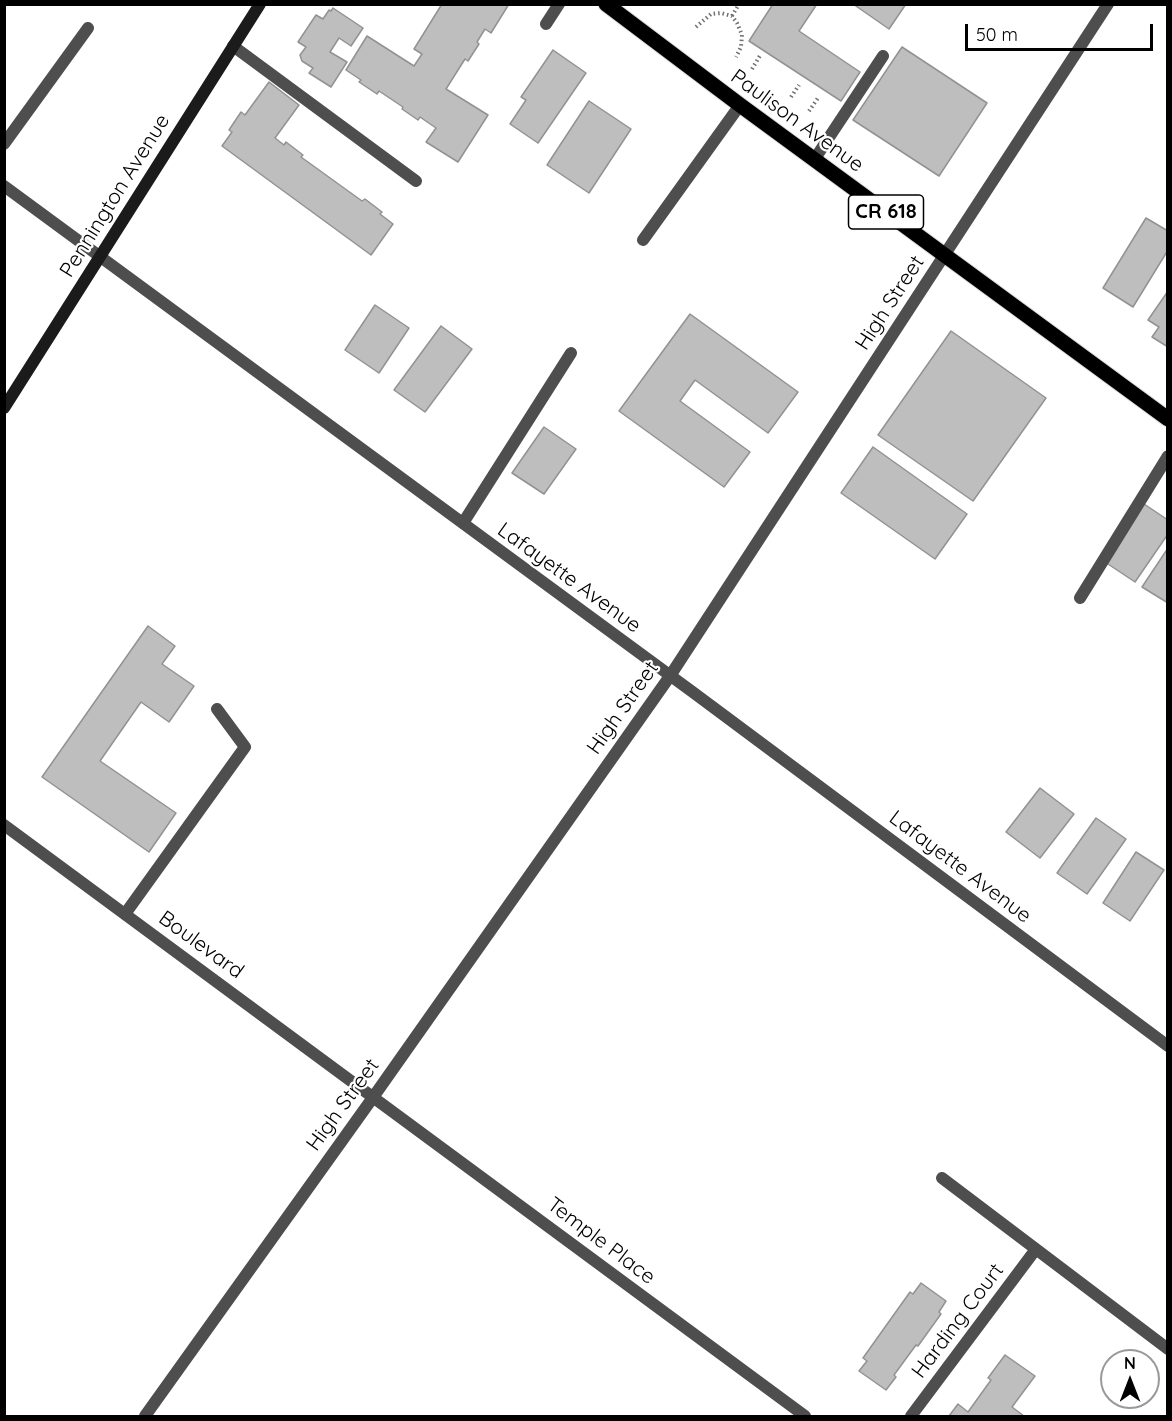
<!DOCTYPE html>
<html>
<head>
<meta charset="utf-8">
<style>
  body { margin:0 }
  #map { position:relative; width:1172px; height:1421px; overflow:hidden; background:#fff; font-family:Quicksand,sans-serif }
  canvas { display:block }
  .frame { position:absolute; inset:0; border:6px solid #000; pointer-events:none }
  .north { position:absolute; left:1100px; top:1349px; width:60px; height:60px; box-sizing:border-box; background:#fff; border:2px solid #999; border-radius:50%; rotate:0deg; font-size:16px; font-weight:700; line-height:24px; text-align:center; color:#000 }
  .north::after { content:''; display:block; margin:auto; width:21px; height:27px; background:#000; clip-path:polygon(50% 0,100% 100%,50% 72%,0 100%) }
  .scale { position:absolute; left:965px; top:24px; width:188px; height:27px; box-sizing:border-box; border:3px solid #000; border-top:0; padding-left:8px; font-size:18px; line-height:21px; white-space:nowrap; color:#000; -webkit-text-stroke:4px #fff; paint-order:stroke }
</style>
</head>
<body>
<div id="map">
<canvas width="1172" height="1421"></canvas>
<div class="frame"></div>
<div class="north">N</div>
<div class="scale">50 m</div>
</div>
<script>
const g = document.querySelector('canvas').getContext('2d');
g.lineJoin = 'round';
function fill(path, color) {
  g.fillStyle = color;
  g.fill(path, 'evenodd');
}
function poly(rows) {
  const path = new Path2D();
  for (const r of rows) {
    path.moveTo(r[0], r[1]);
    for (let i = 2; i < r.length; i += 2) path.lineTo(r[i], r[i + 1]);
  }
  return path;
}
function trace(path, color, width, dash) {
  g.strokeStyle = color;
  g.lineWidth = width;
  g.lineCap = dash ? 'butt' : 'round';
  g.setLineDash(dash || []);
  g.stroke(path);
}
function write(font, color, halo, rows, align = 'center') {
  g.font = font + ' Quicksand,sans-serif';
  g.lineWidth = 4.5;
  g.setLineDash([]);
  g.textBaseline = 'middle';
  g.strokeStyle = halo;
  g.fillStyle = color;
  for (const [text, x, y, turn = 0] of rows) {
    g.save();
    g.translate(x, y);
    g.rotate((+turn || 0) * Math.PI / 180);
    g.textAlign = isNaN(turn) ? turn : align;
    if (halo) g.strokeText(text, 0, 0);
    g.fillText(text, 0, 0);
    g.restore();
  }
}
const building = poly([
  [442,4,509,4,491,33,485,29,477,42,479,44,468,61,465,59,446,89,488,115,458,162,426,142,436,128,420,117,418,120,402,109,403,107,379,91,377,94,359,82,361,80,346,70,367,36,414,66,422,54,414,49,442,4],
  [773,4,817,4,799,31,860,72,841,101,749,41,773,4],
  [853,4,906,4,889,29,853,4],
  [333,8,363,28,351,46,339,38,330,52,347,62,331,87,309,73,313,68,302,61,300,55,306,47,298,42,316,15,323,19,329,10,331,11,333,8],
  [902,47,987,103,939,176,853,120,902,47],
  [553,50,586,73,538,143,510,124,526,100,521,97,553,50],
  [269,82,299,105,275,138,284,145,286,142,303,155,301,157,362,201,365,199,382,212,380,214,393,224,371,255,222,146,232,132,229,130,241,112,245,115,269,82],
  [589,101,631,129,589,193,547,165,589,101],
  [1146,218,1168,231,1168,250,1133,307,1103,288,1146,218],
  [1168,291,1168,347,1152,337,1159,327,1148,320,1168,291],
  [375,305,409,328,379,373,345,350,375,305],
  [690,314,798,392,768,433,695,380,680,401,750,452,724,487,619,411,690,314],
  [441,326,472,349,425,412,394,390,441,326],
  [951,331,1046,398,973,501,878,435,951,331],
  [544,427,576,449,544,494,512,473,544,427],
  [873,447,967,514,935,559,841,493,873,447],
  [1144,504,1168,520,1168,534,1135,582,1105,562,1144,504],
  [1168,548,1168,603,1142,587,1168,548],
  [148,626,175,646,162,664,194,686,169,722,141,702,100,761,176,813,149,852,42,777,148,626],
  [1040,788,1074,814,1040,858,1006,832,1040,788],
  [1096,818,1126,839,1087,894,1057,873,1096,818],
  [1136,852,1164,870,1130,921,1103,903,1136,852],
  [921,1283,946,1301,939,1312,941,1314,918,1346,916,1345,894,1375,896,1377,886,1390,859,1371,867,1361,863,1358,910,1292,913,1294,921,1283],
  [1005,1355,1035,1376,1012,1407,1024,1416,949,1416,958,1404,968,1412,991,1380,988,1378,1005,1355]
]);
const path = poly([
  [732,16,739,4],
  [696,27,711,14,721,13,732,16,737,23,742,35,741,47,736,57],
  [752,69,761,54],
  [791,97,799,85],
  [809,111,818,98]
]);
const lane = poly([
  [546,24,559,4],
  [233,46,416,181],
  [4,144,88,28],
  [814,160,883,56],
  [643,240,740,105],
  [463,523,571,353],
  [1080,598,1168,456],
  [125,914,245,747,217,709]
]);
const street = poly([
  [4,186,694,693,1168,1046],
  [4,825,805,1416],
  [942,1178,1168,1349],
  [145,1416,374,1096,670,676,1108,4],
  [911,1416,1036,1249]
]);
const secondary = poly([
  [4,408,260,4]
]);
const primary = poly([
  [606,4,740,105,1168,419]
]);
const shields = [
  [886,212,75]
];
const shieldNames = [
  ["CR 618",886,212]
];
const streetNames = [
  ["Paulison Avenue",797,121,36],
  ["Pennington Avenue",115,196,-58],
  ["High Street",890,303,-57],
  ["Lafayette Avenue",569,578,36],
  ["High Street",623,708,-55],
  ["Lafayette Avenue",960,867,37],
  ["Boulevard",201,945,36],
  ["High Street",343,1105,-54],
  ["Temple Place",601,1241,37],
  ["Harding Court",958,1321,-53]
];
fill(building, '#bebebe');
trace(building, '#929292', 1.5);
trace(primary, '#dbdbdb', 17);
trace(path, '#707070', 4, [1.5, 3]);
trace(lane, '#4e4e4e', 12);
trace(street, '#4e4e4e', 12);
trace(secondary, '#1b1b1b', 12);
trace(primary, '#000', 15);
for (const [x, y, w] of shields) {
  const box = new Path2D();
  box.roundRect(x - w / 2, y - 17, w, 34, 4.5);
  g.fillStyle = '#fff';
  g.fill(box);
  trace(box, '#000', 1.5);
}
write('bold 20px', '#000', null, shieldNames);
write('21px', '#000', '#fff', streetNames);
</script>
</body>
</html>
